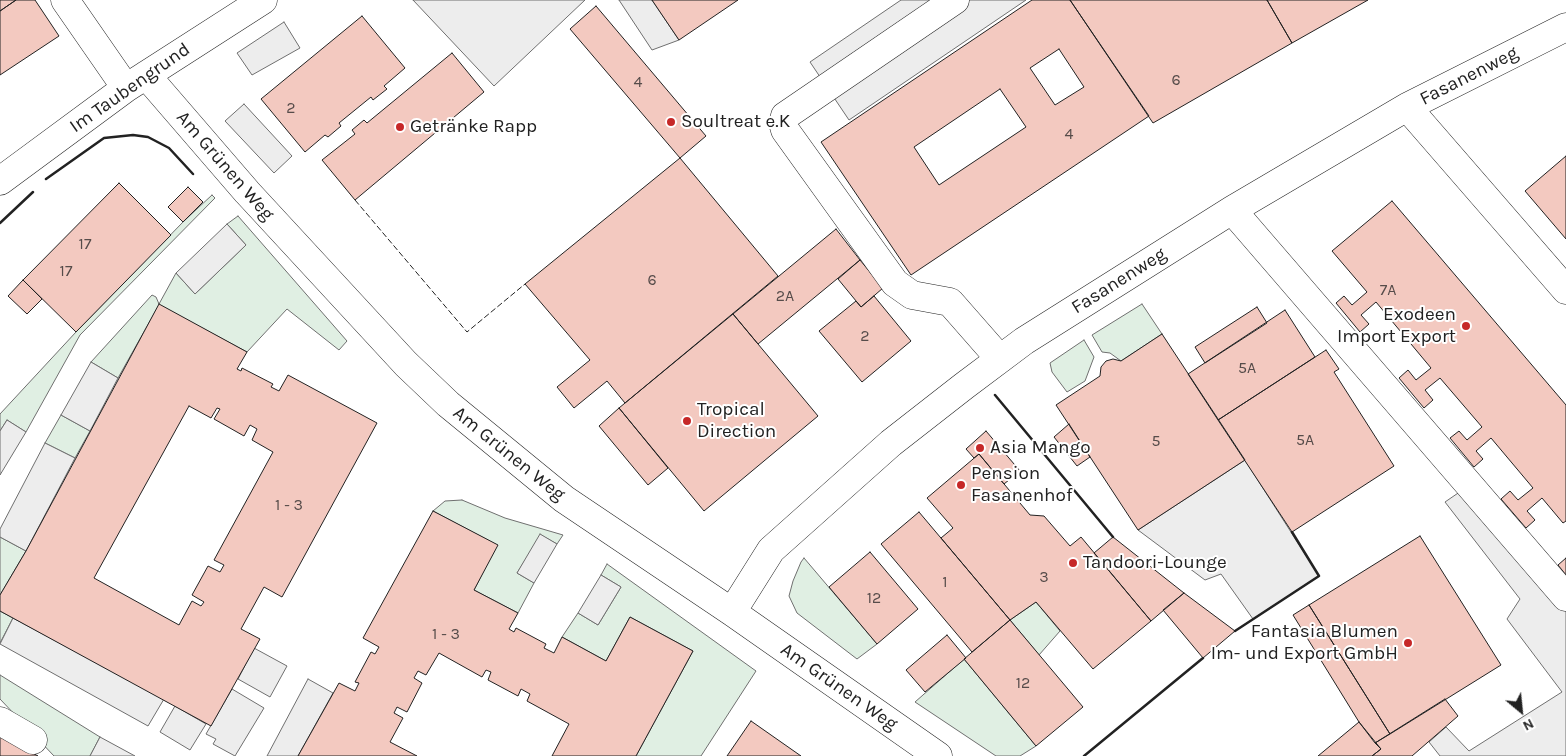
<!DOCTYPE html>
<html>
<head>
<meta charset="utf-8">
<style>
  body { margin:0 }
  #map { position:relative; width:1566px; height:756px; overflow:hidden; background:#fff; font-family:Karla,sans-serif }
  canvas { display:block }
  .north { position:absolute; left:1496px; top:686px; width:50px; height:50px; -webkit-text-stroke:4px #fff; paint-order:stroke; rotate:152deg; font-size:14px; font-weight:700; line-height:20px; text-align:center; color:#222 }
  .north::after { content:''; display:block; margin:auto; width:18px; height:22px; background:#222; clip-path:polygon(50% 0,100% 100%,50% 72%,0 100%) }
</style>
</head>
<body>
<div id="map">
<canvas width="1566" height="756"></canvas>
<div class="north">N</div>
</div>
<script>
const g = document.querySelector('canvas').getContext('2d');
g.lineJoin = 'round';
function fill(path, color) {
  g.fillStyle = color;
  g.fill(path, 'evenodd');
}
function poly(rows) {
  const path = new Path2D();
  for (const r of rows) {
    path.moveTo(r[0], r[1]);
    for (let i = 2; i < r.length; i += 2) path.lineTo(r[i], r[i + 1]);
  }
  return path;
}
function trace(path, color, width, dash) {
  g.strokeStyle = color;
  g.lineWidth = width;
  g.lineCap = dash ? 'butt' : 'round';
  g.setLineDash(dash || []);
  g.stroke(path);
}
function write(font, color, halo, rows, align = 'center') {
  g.font = font + ' Karla,sans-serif';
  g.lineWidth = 4;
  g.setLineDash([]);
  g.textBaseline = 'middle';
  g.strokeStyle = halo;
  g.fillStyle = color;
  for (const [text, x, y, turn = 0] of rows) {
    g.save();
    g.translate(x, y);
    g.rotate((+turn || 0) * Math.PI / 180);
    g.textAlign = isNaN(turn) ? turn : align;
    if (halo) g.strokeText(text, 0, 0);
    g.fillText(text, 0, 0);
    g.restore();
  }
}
const green = poly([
  [212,195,215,198,80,335,26,432,7,420,0,431,0,414,76,332,183,222,212,195],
  [238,216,347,341,339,350,287,309,247,352,159,305,118,378,91,362,152,295,156,297,159,304,176,273,195,294,246,245,227,224,238,216],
  [1142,304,1162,334,1121,361,1110,353,1102,352,1092,335,1142,304],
  [1084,340,1094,357,1085,381,1067,392,1052,372,1050,363,1084,340],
  [61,415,90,431,75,458,45,443,61,415],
  [462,500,505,518,563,535,557,544,541,535,517,573,534,583,518,613,474,590,497,545,433,511,445,501,462,500],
  [0,537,26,551,0,595,0,537],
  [804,558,877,644,857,659,797,613,789,596,793,581,801,562,804,558],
  [607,564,756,671,701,756,636,756,693,651,630,617,606,661,562,637,578,613,598,625,621,587,601,575,607,564],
  [1036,602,1060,631,1039,655,1010,620,1036,602],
  [0,611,13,618,0,643,0,611],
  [964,659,1036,746,1020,756,996,756,915,702,964,659],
  [0,675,100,737,90,756,54,756,0,699,0,675]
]);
const parking = poly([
  [413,0,585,0,494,86,413,0],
  [619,0,652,0,679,40,652,50,619,0],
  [901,0,1026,0,849,120,810,62,901,0],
  [284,22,300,48,252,75,237,53,284,22],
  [244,104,292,156,274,173,225,121,244,104],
  [227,224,246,245,195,294,176,273,227,224],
  [91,362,118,378,90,431,61,415,91,362],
  [7,420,26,432,0,475,0,431,7,420],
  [45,443,75,458,26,551,0,537,0,529,45,443],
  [1245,460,1319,576,1253,619,1221,574,1205,580,1138,530,1245,460],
  [1464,489,1566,609,1566,756,1440,756,1429,742,1446,727,1469,751,1562,692,1507,619,1520,599,1445,502,1464,489],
  [540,534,557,544,534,583,517,573,540,534],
  [601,575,621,587,598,625,578,613,601,575],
  [13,618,164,699,148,726,0,644,13,618],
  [254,648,287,666,270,697,238,679,254,648],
  [308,679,333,693,298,756,267,756,308,679],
  [232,689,264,708,235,756,213,744,216,739,206,734,232,689],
  [175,706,206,724,190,750,160,732,175,706],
  [100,737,135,756,90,756,100,737]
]);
const building = poly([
  [0,0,16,0,0,11,0,0],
  [16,0,35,0,59,36,0,75,0,11,16,0],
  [652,0,738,0,679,40,652,0],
  [1032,0,1070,0,1149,116,911,275,821,142,1032,0],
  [1059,49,1084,87,1055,105,1030,68,1059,49],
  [1000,89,1026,127,939,185,914,147,1000,89],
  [1070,0,1267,0,1292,43,1153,123,1070,0],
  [1267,0,1368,0,1292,43,1267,0],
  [596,6,706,136,680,158,570,29,596,6],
  [362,16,405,68,384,86,387,89,373,100,371,97,339,123,341,126,328,137,325,135,305,152,261,99,362,16],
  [452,53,484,92,355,200,322,160,355,134,352,130,364,120,367,123,452,53],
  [1566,156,1566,239,1525,191,1566,156],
  [680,158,778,276,625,403,607,381,574,408,557,387,590,360,525,284,680,158],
  [119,183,171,235,76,332,23,280,119,183],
  [188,187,203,202,183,222,168,207,188,187],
  [1392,201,1566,405,1566,521,1563,523,1542,498,1527,511,1535,520,1526,528,1501,499,1510,491,1518,500,1533,488,1491,438,1476,451,1483,459,1474,467,1450,438,1459,431,1467,440,1482,427,1440,378,1425,390,1433,400,1424,408,1399,378,1408,370,1416,380,1431,368,1376,302,1361,315,1369,324,1360,332,1336,303,1344,296,1352,305,1367,292,1332,251,1392,201],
  [836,229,860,260,758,344,733,314,836,229],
  [860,260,883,288,861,307,838,279,860,260],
  [23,280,42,299,27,314,8,296,23,280],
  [874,296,911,341,862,382,819,331,856,301,861,307,874,296],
  [159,304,247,352,237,369,241,371,242,368,273,384,271,387,279,391,288,375,377,423,282,597,264,587,241,629,260,639,211,726,0,611,0,595,26,551,159,304],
  [189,406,211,418,217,408,220,409,214,419,244,436,250,425,257,429,252,440,273,452,214,560,224,565,220,572,208,566,192,595,204,602,201,606,192,601,179,625,94,578,189,406],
  [1257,307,1267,323,1205,363,1195,347,1257,307],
  [1285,310,1315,357,1218,420,1188,374,1285,310],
  [733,314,818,416,704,511,619,408,733,314],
  [1162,334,1245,460,1138,530,1056,405,1100,376,1101,367,1106,361,1113,359,1121,361,1162,334],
  [1326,350,1339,369,1334,372,1394,466,1292,532,1218,420,1326,350],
  [619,408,668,468,648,485,599,426,619,408],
  [1069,424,1090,457,1077,466,1054,437,1069,424],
  [986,431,1020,471,1004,484,979,454,974,458,966,449,986,431],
  [979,454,1030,515,1044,516,1070,546,1081,537,1151,621,1093,669,1036,602,1010,620,941,538,953,528,927,498,979,454],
  [433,511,498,545,474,590,518,613,509,629,514,632,516,628,546,644,544,648,554,653,562,637,606,661,630,617,693,651,636,756,552,756,569,724,527,701,530,694,521,689,518,696,488,680,491,672,486,670,482,677,439,653,426,675,418,671,414,678,422,683,407,712,397,707,394,713,403,718,390,742,417,756,298,756,339,683,355,691,359,683,355,682,371,652,375,654,379,647,363,638,433,511],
  [919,512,1010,620,972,652,881,544,919,512],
  [1420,536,1501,665,1390,734,1309,605,1420,536],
  [1113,537,1184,593,1151,621,1094,553,1113,537],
  [870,552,918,609,877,644,829,587,870,552],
  [1566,558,1566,575,1558,565,1566,558],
  [1184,593,1235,631,1203,658,1163,610,1184,593],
  [1309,605,1390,734,1375,743,1359,722,1293,615,1309,605],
  [1010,620,1083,707,1036,746,964,659,1010,620],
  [947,635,966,658,925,692,906,670,947,635],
  [1445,699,1458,716,1412,756,1372,756,1381,749,1375,743,1445,699],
  [751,721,801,756,727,756,751,721],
  [1359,722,1381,749,1372,756,1318,756,1359,722],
  [0,735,38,756,0,756,0,735]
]);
const minor = poly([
  [65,0,126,88],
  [955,0,785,116,783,123,785,130,895,283,912,295,950,302,1000,359],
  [146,75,247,192,406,364,448,404,564,499,732,612,938,756],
  [1407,107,1566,290],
  [0,181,126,88,263,0],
  [1232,210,1566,597],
  [732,612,771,550,891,443,964,386,1024,341,1232,210,1407,107,1566,27],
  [0,721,33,740]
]);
const fence = poly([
  [355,200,467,332,525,284]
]);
const wall = poly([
  [46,179,104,138,133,135,148,137,169,148,193,174],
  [0,223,33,192],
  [995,395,1113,537],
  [1235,631,1319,576,1292,532],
  [1084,756,1203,658]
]);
const markers = [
  [671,122,5,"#c62828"],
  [400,127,5,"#c62828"],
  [1466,326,5,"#c62828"],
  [687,421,5,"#c62828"],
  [980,448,5,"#c62828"],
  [961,485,5,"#c62828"],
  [1073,563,5,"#c62828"],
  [1408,643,5,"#c62828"]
];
const numberNames = [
  ["6",1176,80],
  ["4",638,82],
  ["2",291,108],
  ["4",1069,134],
  ["17",85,244],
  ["17",66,271],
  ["6",652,280],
  ["7A",1388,290],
  ["2A",785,296],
  ["2",865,336],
  ["5A",1247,368],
  ["5A",1305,440],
  ["5",1156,441],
  ["1 - 3",289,505],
  ["3",1044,577],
  ["1",945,582],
  ["12",874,598],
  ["1 - 3",446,634],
  ["12",1023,683]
];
const streetNames = [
  ["Fasanenweg",1469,76,-27],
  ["Im Taubengrund",130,88,-35],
  ["Am Grünen Weg",225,166,49],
  ["Fasanenweg",1119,281,-32],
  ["Am Grünen Weg",509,454,39],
  ["Am Grünen Weg",839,687,35]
];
const poiNames = [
  ["Soultreat e.K",681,122],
  ["Getränke Rapp",410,127],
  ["Exodeen",1456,315,"right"],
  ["Import Export",1456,337,"right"],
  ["Tropical",697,410],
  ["Direction",697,432],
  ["Asia Mango",990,448],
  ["Pension",971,474],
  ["Fasanenhof",971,496],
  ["Tandoori-Lounge",1083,563],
  ["Fantasia Blumen",1398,632,"right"],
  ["Im- und Export GmbH",1398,654,"right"]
];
fill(green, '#e0efe3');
trace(green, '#6f6f6f', 1);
fill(parking, '#ededed');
trace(parking, '#6f6f6f', 1);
fill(building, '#f3c9c0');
trace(building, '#222', 1);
trace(minor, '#222', 29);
trace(minor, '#fff', 28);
trace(fence, '#222', 1, [6, 2.5]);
trace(wall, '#222', 2.5);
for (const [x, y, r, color] of markers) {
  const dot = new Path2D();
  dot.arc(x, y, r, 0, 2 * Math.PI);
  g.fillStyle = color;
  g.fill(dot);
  trace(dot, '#fff', 2);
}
write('16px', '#564c4a', null, numberNames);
write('19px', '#222', '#fff', streetNames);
write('19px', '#222', '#fff', poiNames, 'left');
</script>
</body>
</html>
